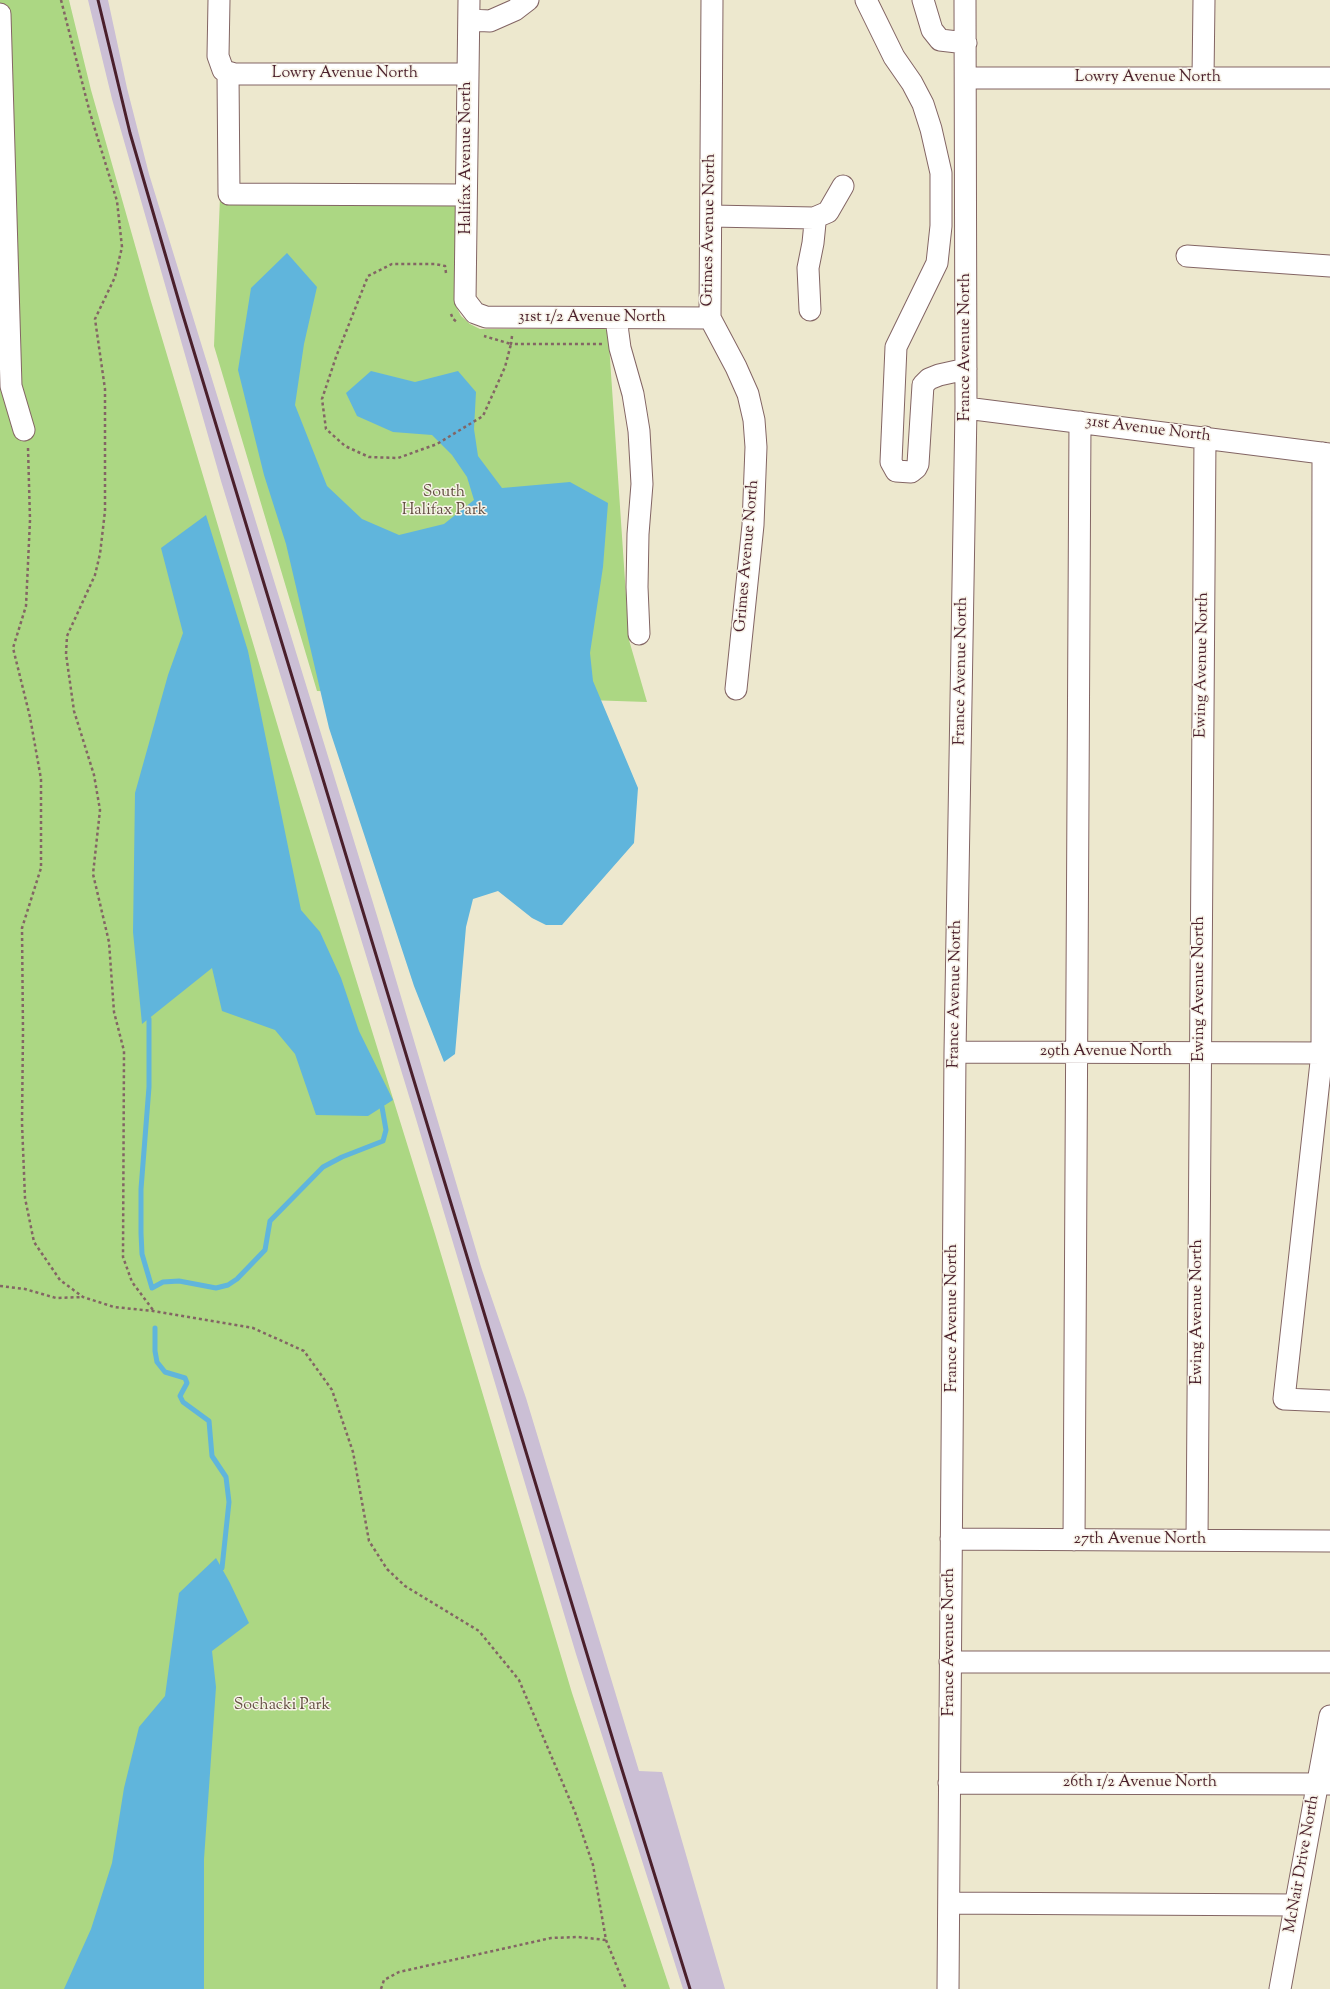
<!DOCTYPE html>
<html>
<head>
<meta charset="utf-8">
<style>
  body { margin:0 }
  canvas { display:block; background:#ede8ce }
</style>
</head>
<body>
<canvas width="1330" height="1989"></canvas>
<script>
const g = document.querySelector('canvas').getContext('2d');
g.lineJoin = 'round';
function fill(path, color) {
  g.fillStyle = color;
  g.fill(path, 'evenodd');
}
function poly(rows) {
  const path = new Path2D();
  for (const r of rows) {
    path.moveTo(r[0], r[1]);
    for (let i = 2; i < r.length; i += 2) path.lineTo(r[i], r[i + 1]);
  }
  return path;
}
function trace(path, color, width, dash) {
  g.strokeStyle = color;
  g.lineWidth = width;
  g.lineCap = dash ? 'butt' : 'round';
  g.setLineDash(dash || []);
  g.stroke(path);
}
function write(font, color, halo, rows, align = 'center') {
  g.font = font + ' "Sorts Mill Goudy",serif';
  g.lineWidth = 3;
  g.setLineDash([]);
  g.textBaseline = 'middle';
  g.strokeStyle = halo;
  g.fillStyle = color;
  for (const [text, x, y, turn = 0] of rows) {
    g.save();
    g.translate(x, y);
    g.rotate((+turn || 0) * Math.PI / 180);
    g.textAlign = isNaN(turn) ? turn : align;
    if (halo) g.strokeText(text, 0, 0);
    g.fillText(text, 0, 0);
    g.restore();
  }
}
const industrial = poly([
  [88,0,108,0,127,88,149,174,378,919,481,1267,526,1398,639,1771,662,1772,725,1989,683,1989,576,1654,416,1119,221,481,112,99]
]);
const green = poly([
  [0,0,69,0,91,90,150,298,284,747,435,1234,572,1693,670,1989,0,1989],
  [220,197,456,200,454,302,461,316,470,324,480,329,608,329,629,640,647,702,317,691,214,346]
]);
const water = poly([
  [287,253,317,287,304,344,295,405,327,486,362,519,399,535,444,524,474,500,467,477,452,455,432,435,393,432,357,416,346,393,371,371,415,382,458,371,476,392,474,429,478,456,502,488,570,482,608,503,603,567,590,653,593,681,638,788,634,843,562,925,546,925,532,918,498,891,473,899,466,927,455,1054,444,1062,414,986,329,728,286,544,264,475,238,370,251,288],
  [206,515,248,651,301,910,320,932,341,978,359,1031,393,1100,368,1116,316,1115,295,1054,275,1030,222,1011,212,968,142,1024,133,932,135,793,168,675,183,633,161,548],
  [216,1558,230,1583,249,1623,212,1651,216,1687,204,1859,204,1989,64,1989,91,1929,112,1863,124,1788,139,1727,165,1696,179,1593]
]);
const stream = poly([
  [149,1019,149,1087,141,1189,141,1233,142,1254,152,1288,163,1282,179,1281,216,1288,228,1285,237,1279,265,1250,270,1221,323,1167,342,1157,383,1141,386,1130,382,1107],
  [155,1328,155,1351,157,1362,165,1372,185,1378,187,1383,180,1396,183,1402,209,1421,212,1456,226,1477,229,1502,222,1568]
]);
const path = poly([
  [61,0,90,113,117,201,122,247,115,277,95,319,105,389,105,511,100,554,95,575,67,636,66,654,74,711,94,775,100,810,93,874,109,942,114,1012,124,1051,123,1257,132,1282,153,1310],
  [446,273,445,266,435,264,392,264,368,276,336,357,322,399,326,429,345,446,369,457,398,458,437,444,483,416,505,367,511,344,484,336],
  [451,314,453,319,457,322],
  [512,336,511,344,602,344],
  [28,448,30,520,26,606,13,648,30,717,41,779,41,868,22,928,23,1031,22,1123,25,1198,34,1242,60,1280,83,1297,114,1307,153,1311,253,1328,304,1351,332,1390,353,1452,369,1541,387,1569,405,1586,479,1631,519,1680,575,1812,593,1865,606,1940,626,1989],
  [0,1286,25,1289,56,1298,83,1297],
  [381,1989,384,1980,399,1972,551,1938,578,1937,606,1940]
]);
const minor = poly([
  [219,0,218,56,223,70,228,72,235,74,468,74],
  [469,0,465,300,475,313,486,317,710,318],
  [712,0,710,318,736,367,748,394,754,420,756,447,753,525,736,689],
  [866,0,894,57,912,83,923,104,931,129,941,173,941,226,937,263,896,347,891,462,896,471,911,472,916,468,918,464,923,385,929,379,939,375,966,369],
  [923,0,932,30,940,40,966,43],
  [0,14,11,386,24,430],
  [469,20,490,21,515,10,528,0],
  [228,72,229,194,466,195],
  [966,78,1330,78],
  [1203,78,1204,0],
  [711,216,814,218,815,223,813,243,808,268,810,310],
  [814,218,828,212,843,186],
  [1187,256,1330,266],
  [616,318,620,348,633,394,639,431,642,484,638,534,637,587,639,634],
  [966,408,1330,454],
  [1323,453,1322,1053,1284,1399,1330,1401],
  [955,1052,1330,1053],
  [951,1539,1330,1541],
  [1074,1540,1080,422],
  [1197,1540,1205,437],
  [950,1662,1330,1662],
  [949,1783,1330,1784],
  [949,1903,1295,1905],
  [948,1989,955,1052,966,408,965,0],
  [1280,1989,1330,1716]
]);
const rail = poly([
  [98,0,130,133,182,312,619,1760,690,1989]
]);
const streetNames = [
  ["Lowry Avenue North",345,74],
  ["Lowry Avenue North",1148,78],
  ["Halifax Avenue North",467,158,-90],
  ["Grimes Avenue North",710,230,-89],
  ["31st 1/2 Avenue North",592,318],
  ["France Avenue North",966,347,-90],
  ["31st Avenue North",1148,430,7],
  ["Grimes Avenue North",748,556,-85],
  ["Ewing Avenue North",1203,665,-89],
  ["France Avenue North",962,671,-89],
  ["Ewing Avenue North",1200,989,-90],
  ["France Avenue North",956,994,-89],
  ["29th Avenue North",1106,1052],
  ["Ewing Avenue North",1198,1312,-90],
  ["France Avenue North",953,1318,-90],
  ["27th Avenue North",1140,1540],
  ["France Avenue North",950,1642,-90],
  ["26th 1/2 Avenue North",1140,1783],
  ["McNair Drive North",1303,1864,-80]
];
const parkNames = [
  ["South",444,493],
  ["Halifax Park",444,511],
  ["Sochacki Park",282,1706]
];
fill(industrial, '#cbbfd5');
fill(green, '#acd783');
fill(water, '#60b5dc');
trace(stream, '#60b5dc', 5);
trace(minor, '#836564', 23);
trace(path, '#836564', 2.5, [3, 3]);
trace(minor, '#fff', 21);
trace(rail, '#4a1f2b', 3);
write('16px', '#4a1f2b', '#f7f3e8', streetNames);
write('16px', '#624d41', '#f7f3e8', parkNames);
</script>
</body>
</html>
